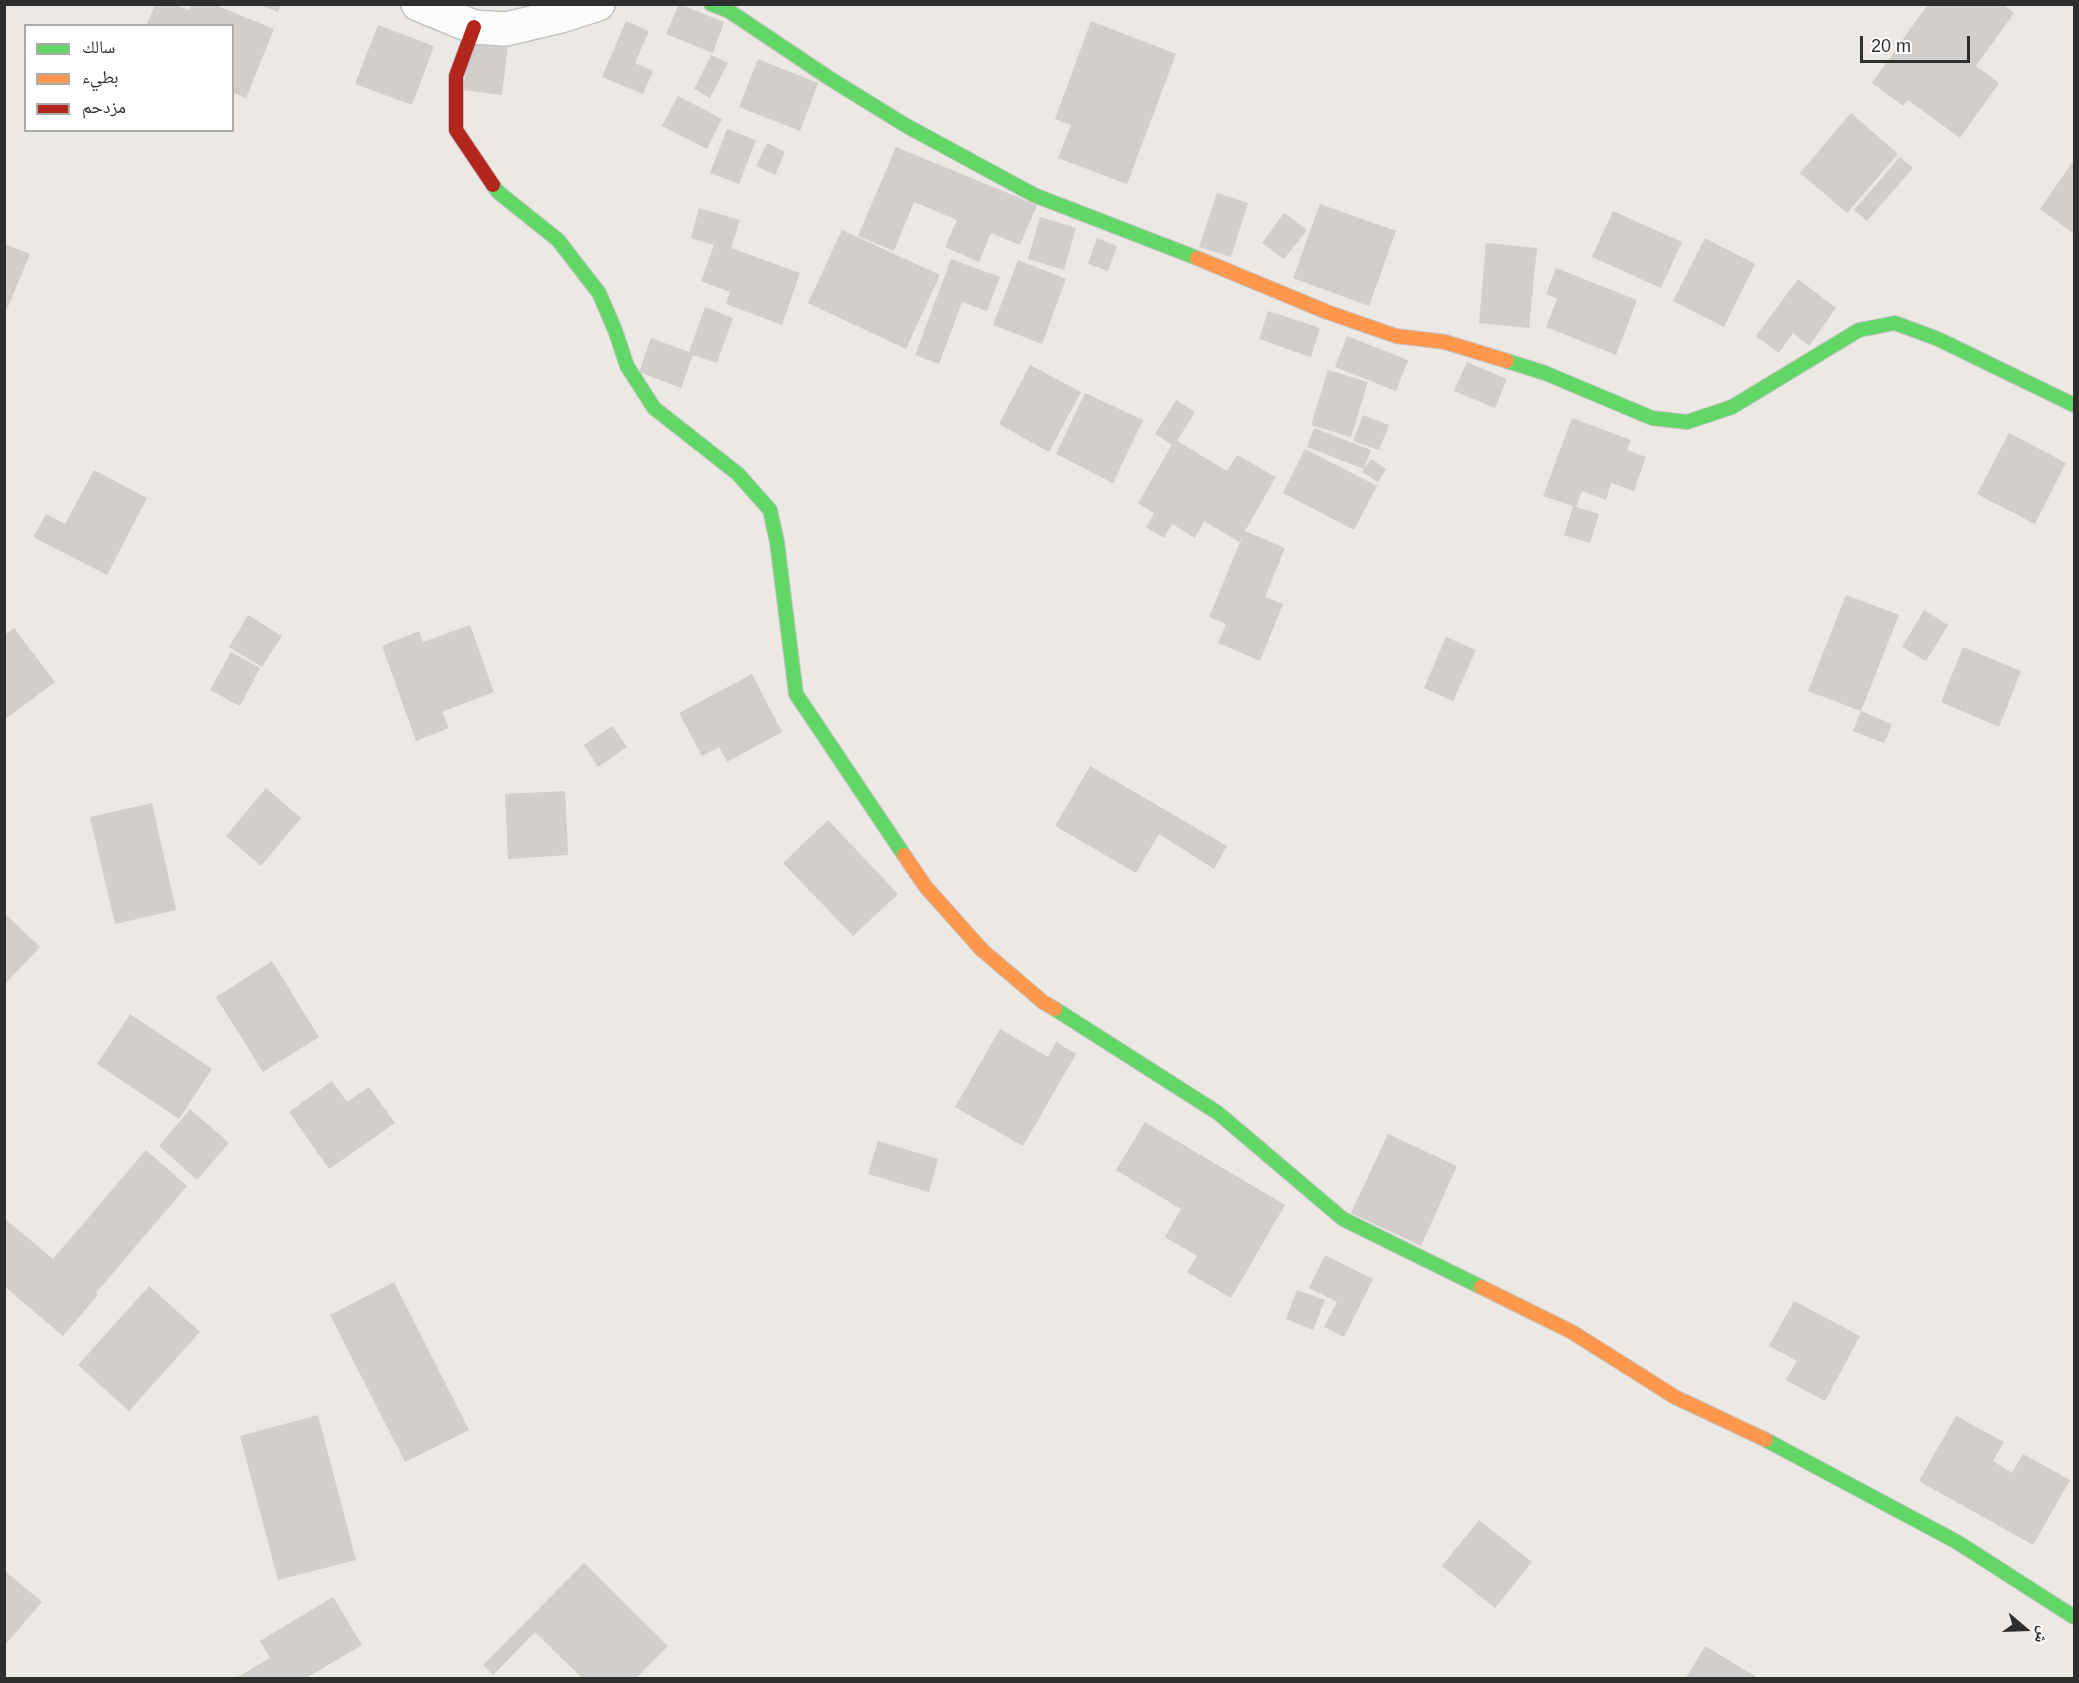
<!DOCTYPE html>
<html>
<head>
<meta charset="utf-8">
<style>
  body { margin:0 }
  #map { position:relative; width:2079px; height:1683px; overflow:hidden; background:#ece8e4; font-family:Helvetica,"Noto Naskh Arabic",sans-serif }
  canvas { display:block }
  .frame { position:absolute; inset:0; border:6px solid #2e2e2e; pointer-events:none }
  .legend { position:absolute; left:24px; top:24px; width:210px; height:108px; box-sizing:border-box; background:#fff; border:2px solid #ababab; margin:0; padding:8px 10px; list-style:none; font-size:18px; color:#2e2e2e }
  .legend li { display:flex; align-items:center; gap:12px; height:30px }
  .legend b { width:30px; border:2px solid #ababab }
  .north { position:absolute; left:1995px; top:1599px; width:60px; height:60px; -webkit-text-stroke:4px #fff; paint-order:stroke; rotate:109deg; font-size:16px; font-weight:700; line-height:24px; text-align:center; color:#2e2e2e }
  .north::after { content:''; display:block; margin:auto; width:21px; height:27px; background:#2e2e2e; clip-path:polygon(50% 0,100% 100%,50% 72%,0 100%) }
  .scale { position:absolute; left:1860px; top:36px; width:110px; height:27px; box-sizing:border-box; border:3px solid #2e2e2e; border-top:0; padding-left:8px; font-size:18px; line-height:21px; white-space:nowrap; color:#2e2e2e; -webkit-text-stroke:4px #fff; paint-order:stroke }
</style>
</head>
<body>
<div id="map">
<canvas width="2079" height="1683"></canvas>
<div class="frame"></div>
<ul class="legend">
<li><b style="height:8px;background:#63d668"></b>سالك</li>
<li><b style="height:8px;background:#ff974d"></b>بطيء</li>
<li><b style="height:8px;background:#b3261e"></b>مزدحم</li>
</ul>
<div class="north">ش</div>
<div class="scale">20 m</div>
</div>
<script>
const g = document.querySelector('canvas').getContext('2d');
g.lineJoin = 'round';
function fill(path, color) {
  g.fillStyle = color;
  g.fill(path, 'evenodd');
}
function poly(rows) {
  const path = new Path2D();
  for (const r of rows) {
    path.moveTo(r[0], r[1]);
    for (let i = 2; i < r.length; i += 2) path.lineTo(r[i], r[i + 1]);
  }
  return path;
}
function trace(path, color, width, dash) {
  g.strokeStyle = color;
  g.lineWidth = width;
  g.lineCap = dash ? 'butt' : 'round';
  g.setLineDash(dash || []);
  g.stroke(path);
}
const building = poly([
  [191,4,213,4,274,29,246,98,232,92,232,26,146,26,155,5,175,5,189,10],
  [258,4,281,4,278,12],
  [679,4,724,22,713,53,666,34],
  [1928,4,2003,4,2014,13,1976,66,1999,83,1960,138,1908,100,1903,106,1872,83],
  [626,21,649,31,635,63,653,71,643,94,602,77],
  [1091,21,1176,54,1127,184,1058,158,1071,125,1055,119],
  [378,25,434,46,412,105,355,84],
  [469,40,508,45,502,95,463,90],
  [711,55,728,63,710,98,694,89],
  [758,59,818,83,800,131,739,107],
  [678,96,722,119,707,149,662,126],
  [1851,113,1898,154,1847,213,1800,173],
  [727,129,756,140,739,184,710,173],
  [767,143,785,152,775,175,756,166],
  [896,147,1037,205,1020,245,991,233,979,262,945,247,957,220,914,202,894,251,858,236],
  [1900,157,1913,168,1867,221,1854,210],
  [2074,160,2074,234,2040,209],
  [1217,193,1248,203,1231,257,1199,247],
  [1320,204,1396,231,1369,306,1293,278],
  [699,208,740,220,731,248,800,273,782,325,726,304,730,292,701,281,714,245,691,238],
  [1613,211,1682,242,1661,288,1592,257],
  [1284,213,1307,230,1284,259,1262,243],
  [1040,217,1076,228,1064,270,1028,259],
  [842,230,940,275,906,349,808,303],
  [1097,238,1117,246,1108,271,1088,264],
  [1705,238,1755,264,1724,327,1673,301],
  [1486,243,1537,248,1529,328,1479,323],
  [4,244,30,254,7,309,4,308],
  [951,259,1000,277,987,311,962,302,939,364,915,355],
  [1018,260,1066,279,1042,344,993,325],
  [1556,268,1637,300,1616,355,1546,327,1557,299,1546,294],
  [1798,279,1836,308,1809,346,1793,333,1779,353,1756,336],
  [705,307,733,318,717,363,693,355,681,388,639,372,651,338,689,352],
  [1268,311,1320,328,1311,357,1259,339],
  [1347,336,1408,360,1396,391,1335,367],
  [1467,362,1507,379,1495,408,1454,391],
  [1030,365,1081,392,1049,452,999,424],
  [1328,370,1368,382,1351,437,1311,425],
  [1085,393,1143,420,1113,483,1056,454],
  [1176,400,1195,412,1177,441,1227,471,1237,455,1276,477,1245,531,1285,548,1265,597,1283,604,1260,661,1218,643,1226,624,1209,617,1243,535,1239,542,1204,521,1195,538,1172,524,1164,538,1146,527,1154,513,1138,503,1172,445,1155,434],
  [1363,415,1389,425,1379,450,1353,441],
  [1572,418,1631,440,1627,450,1646,457,1634,491,1611,483,1606,500,1582,491,1576,507,1599,514,1590,543,1564,535,1573,506,1543,496],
  [1314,428,1371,450,1364,469,1307,447],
  [2009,433,2066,463,2035,524,1977,494],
  [1305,449,1377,486,1354,530,1283,493],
  [1371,459,1386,469,1378,482,1362,472],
  [94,470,147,498,107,575,33,537,46,514,65,524],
  [1846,595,1899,615,1861,711,1892,724,1884,743,1853,731,1861,711,1808,691],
  [1924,610,1948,625,1926,661,1902,647],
  [248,615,282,636,262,667,229,647],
  [470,625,494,692,442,712,449,728,416,741,382,646,419,631,423,642],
  [14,628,55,682,4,720,4,635],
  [1446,637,1476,650,1453,701,1424,688],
  [1963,647,2021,671,1999,727,1941,702],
  [231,652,260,668,240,706,210,690],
  [752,674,782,732,727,762,719,747,702,756,679,713],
  [612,726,627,747,598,767,584,745],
  [1090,766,1227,846,1214,869,1159,834,1136,873,1055,826],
  [266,788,301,818,261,866,226,836],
  [565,791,568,855,508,859,505,794],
  [152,803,176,910,115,924,90,817],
  [828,820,898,894,853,936,783,863],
  [4,913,40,947,4,985],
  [272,961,319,1037,263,1072,216,997],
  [130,1014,212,1069,179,1119,97,1064],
  [1000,1029,1048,1057,1056,1042,1076,1054,1023,1146,955,1107],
  [332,1081,347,1102,369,1087,395,1123,329,1169,289,1112],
  [190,1109,229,1143,197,1180,159,1146],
  [1145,1122,1285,1205,1231,1298,1187,1272,1197,1256,1165,1237,1181,1209,1116,1170],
  [1388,1134,1457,1166,1421,1246,1351,1213],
  [878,1141,938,1159,929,1192,868,1174],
  [146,1150,187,1186,96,1293,98,1295,63,1336,4,1286,4,1218,53,1259],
  [1325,1255,1373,1279,1344,1337,1324,1327,1337,1302,1309,1288],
  [394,1282,469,1430,405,1462,330,1315],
  [149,1286,200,1332,129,1411,78,1365],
  [1297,1290,1325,1300,1313,1330,1286,1319],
  [1794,1301,1860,1336,1825,1401,1786,1380,1797,1361,1769,1346],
  [318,1415,356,1560,278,1580,240,1436],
  [1956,1416,2004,1442,1993,1461,2012,1473,2023,1454,2070,1480,2033,1545,1919,1481],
  [1479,1520,1532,1562,1495,1608,1442,1566],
  [584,1563,668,1646,636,1678,582,1678,535,1632,493,1675,483,1665],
  [4,1570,42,1602,4,1646],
  [333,1597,362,1645,306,1678,236,1678,270,1658,260,1641],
  [1705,1646,1758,1678,1686,1678]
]);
const street = poly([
  [418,4,474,27,506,29,561,16,598,4]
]);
const fast = poly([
  [711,4,729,11,829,78,905,125,1034,195,1197,258],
  [493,185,498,192,558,240,599,293,615,330,627,366,654,408,738,474,770,510,777,542,796,694,904,855],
  [1507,361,1545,373,1652,418,1687,422,1732,407,1859,330,1895,323,1938,339,2074,405],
  [1055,1009,1218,1113,1343,1219,1481,1287],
  [1766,1440,1957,1542,2074,1617]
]);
const slow = poly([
  [1197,258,1327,312,1396,336,1445,342,1507,361],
  [904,855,925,886,982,950,1043,1002,1055,1009],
  [1481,1287,1572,1332,1675,1397,1766,1440]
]);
const jam = poly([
  [474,27,456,76,456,130,493,185]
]);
fill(building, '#d1cecb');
trace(street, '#c5c4c5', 36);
trace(fast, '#c5c4c5', 16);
trace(slow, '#c5c4c5', 16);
trace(jam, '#c5c4c5', 16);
trace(street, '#fcfcfb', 33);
trace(fast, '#63d668', 14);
trace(slow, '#ff974d', 14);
trace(jam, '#b3261e', 14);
</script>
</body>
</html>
